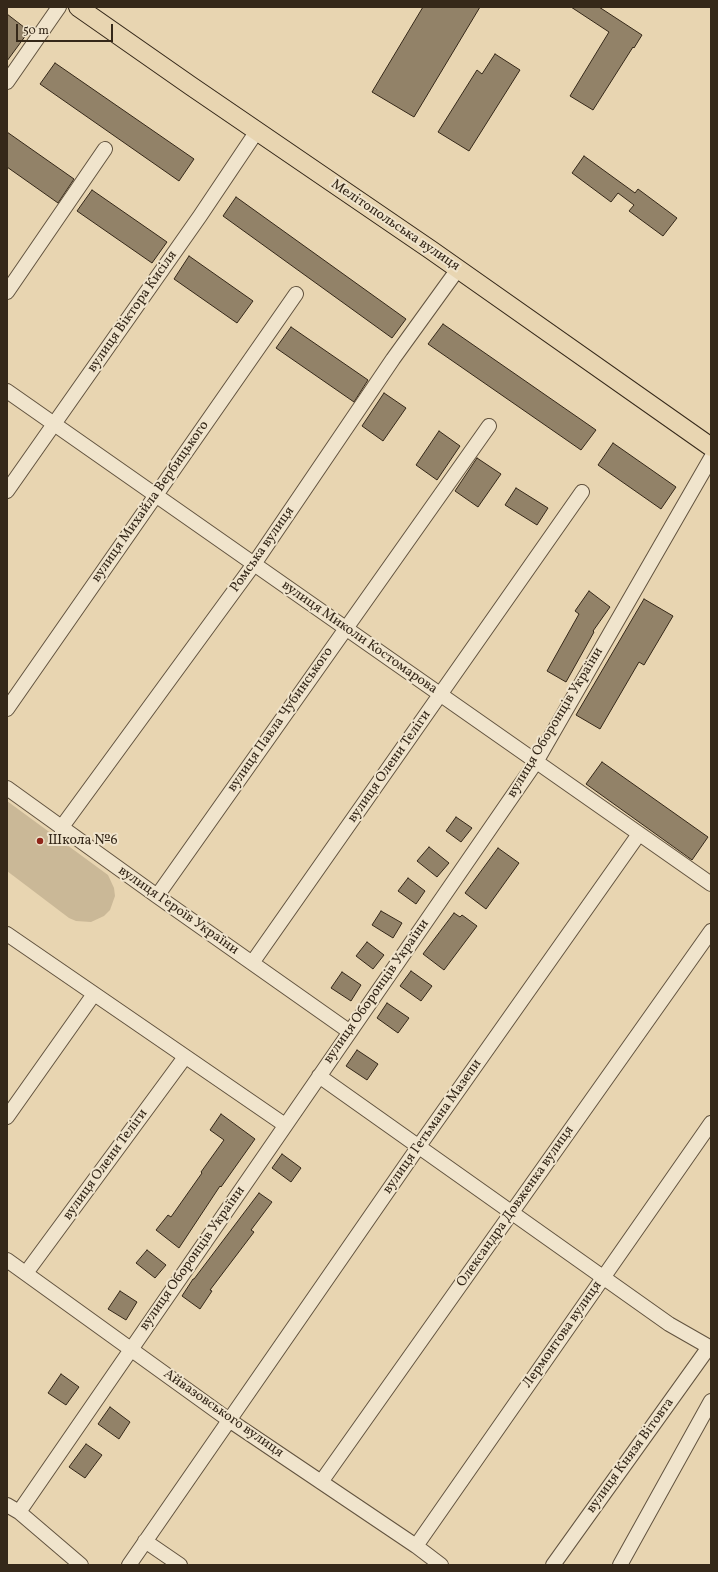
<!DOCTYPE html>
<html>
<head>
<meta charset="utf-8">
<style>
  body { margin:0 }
  #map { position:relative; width:718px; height:1572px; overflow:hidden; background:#e8d5b1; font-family:Vollkorn,serif }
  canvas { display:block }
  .frame { position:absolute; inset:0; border:8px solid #352819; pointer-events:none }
  .scale { position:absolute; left:16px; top:24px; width:97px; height:18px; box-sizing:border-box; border:2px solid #352819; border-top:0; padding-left:5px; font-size:12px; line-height:14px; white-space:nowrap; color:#352819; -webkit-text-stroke:3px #f0e4cc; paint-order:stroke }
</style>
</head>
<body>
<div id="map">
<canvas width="718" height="1572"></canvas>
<div class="frame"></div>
<div class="scale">50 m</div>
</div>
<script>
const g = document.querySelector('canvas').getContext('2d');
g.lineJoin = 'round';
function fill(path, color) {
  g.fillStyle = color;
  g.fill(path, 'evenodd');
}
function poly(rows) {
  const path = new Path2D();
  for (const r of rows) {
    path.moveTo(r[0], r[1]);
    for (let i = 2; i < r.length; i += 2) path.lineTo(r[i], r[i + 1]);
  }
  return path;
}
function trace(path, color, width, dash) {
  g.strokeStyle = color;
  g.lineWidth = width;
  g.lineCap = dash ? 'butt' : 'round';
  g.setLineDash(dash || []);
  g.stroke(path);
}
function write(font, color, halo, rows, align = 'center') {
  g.font = font + ' Vollkorn,serif';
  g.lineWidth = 4;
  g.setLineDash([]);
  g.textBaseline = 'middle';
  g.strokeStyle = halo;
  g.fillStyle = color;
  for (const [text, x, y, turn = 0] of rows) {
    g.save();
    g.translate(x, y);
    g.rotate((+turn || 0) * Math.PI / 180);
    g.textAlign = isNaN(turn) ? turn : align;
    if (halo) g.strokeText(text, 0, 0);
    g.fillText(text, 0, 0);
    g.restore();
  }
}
const green = poly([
  [7,801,108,875,114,888,115,896,110,910,104,916,91,922,76,921,69,918,7,871]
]);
const building = poly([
  [423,7,480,7,414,117,372,92,423,7],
  [571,7,599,7,642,35,634,48,633,47,593,110,570,96,609,32,571,7],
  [7,14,29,31,7,61,7,14],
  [495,54,520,70,469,151,438,132,477,70,482,74,495,54],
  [55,63,194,159,179,181,40,84,55,63],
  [7,132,74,179,58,203,7,167,7,132],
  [584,156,635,193,638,189,677,218,663,236,629,211,634,205,618,193,611,202,572,173,584,156],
  [92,190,167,242,152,263,77,211,92,190],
  [236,197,406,319,392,338,223,216,236,197],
  [189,256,253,301,237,323,174,279,189,256],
  [443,324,596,430,581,450,428,344,443,324],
  [291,327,368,380,354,402,276,348,291,327],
  [384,393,406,408,383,441,362,426,384,393],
  [439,431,460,446,437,480,416,465,439,431],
  [613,443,676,487,661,509,598,465,613,443],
  [477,458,501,474,478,507,455,491,477,458],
  [516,488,548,508,537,525,505,505,516,488],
  [589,591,610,607,593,631,594,632,566,682,547,671,579,614,575,611,589,591],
  [644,599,673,616,644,665,639,662,600,729,576,715,644,599],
  [602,762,708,837,692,860,586,784,602,762],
  [456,817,472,828,461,842,446,831,456,817],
  [429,847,449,863,437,877,417,861,429,847],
  [498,848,519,863,486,909,465,893,498,848],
  [408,878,425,891,416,904,398,891,408,878],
  [381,911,402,923,393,938,372,925,381,911],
  [454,913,460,917,462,915,477,926,444,970,423,954,454,913],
  [367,942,384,955,373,969,356,956,367,942],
  [411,971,432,986,421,1001,400,986,411,971],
  [342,972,361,985,351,1001,331,988,342,972],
  [387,1003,409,1018,398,1033,377,1018,387,1003],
  [357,1050,378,1064,367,1080,346,1066,357,1050],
  [221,1114,255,1139,221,1187,220,1186,179,1248,156,1230,168,1215,171,1217,202,1173,201,1172,224,1140,210,1130,221,1114],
  [282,1154,301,1168,291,1182,272,1168,282,1154],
  [259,1193,272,1202,251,1230,254,1232,210,1290,212,1291,200,1309,182,1296,193,1279,194,1279,259,1193],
  [147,1250,166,1265,155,1278,136,1263,147,1250],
  [120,1291,137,1302,126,1320,108,1309,120,1291],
  [61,1374,79,1387,66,1405,48,1393,61,1374],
  [110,1407,130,1422,119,1439,98,1424,110,1407],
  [86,1444,102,1455,85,1478,69,1467,86,1444]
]);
const minor = poly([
  [7,82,59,7],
  [7,292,105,149],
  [7,391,711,884],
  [7,491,200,216,257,131],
  [7,709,296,294],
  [7,788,157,896,350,1032],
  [61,828,254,564,393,359,458,269],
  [157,896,489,426],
  [7,934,285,1125],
  [252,963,582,492],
  [319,1076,669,1324,711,1348],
  [7,1117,94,994],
  [7,1260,229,1420,416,1546,441,1565],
  [26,1273,185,1057],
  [321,1482,711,931],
  [7,1505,19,1512,81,1565],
  [19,1512,536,762,711,458],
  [145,1541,180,1565],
  [416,1546,711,1123],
  [129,1565,419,1146,639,834],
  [553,1565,709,1347],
  [620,1565,711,1401]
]);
const major = poly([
  [78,7,191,86,431,250,711,447]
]);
const markers = [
  [40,841,4,"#8f2418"]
];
const streetNames = [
  ["Мелітопольська вулиця",395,226,34],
  ["вулиця Віктора Кисіля",133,312,-55],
  ["вулиця Михайла Вербицького",151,502,-55],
  ["Ромська вулиця",263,550,-55],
  ["вулиця Миколи Костомарова",359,638,35],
  ["вулиця Павла Чубинського",281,720,-55],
  ["вулиця Оборонців України",556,723,-59],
  ["вулиця Олени Теліги",390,767,-55],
  ["вулиця Героїв України",178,911,35],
  ["вулиця Оборонців України",377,992,-55],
  ["вулиця Гетьмана Мазепи",433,1127,-55],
  ["вулиця Олени Теліги",106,1165,-54],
  ["Олександра Довженка вулиця",516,1207,-55],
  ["вулиця Оборонців України",193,1259,-55],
  ["Лермонтова вулиця",563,1335,-55],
  ["Айвазовського вулиця",223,1414,35],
  ["вулиця Князя Вітовта",631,1456,-54]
];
const poiNames = [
  ["Школа №6",48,841]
];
fill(green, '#cab897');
fill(building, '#928268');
trace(building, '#352819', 1);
trace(minor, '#62533f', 16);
trace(major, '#352819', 20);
trace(minor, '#f0e4cc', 14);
trace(major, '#e8d5b1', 18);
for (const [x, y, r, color] of markers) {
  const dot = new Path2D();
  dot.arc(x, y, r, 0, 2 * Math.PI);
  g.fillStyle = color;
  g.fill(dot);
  trace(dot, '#f0e4cc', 1.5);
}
write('14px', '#352819', '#f0e4cc', streetNames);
write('14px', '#352819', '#f0e4cc', poiNames, 'left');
</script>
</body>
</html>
